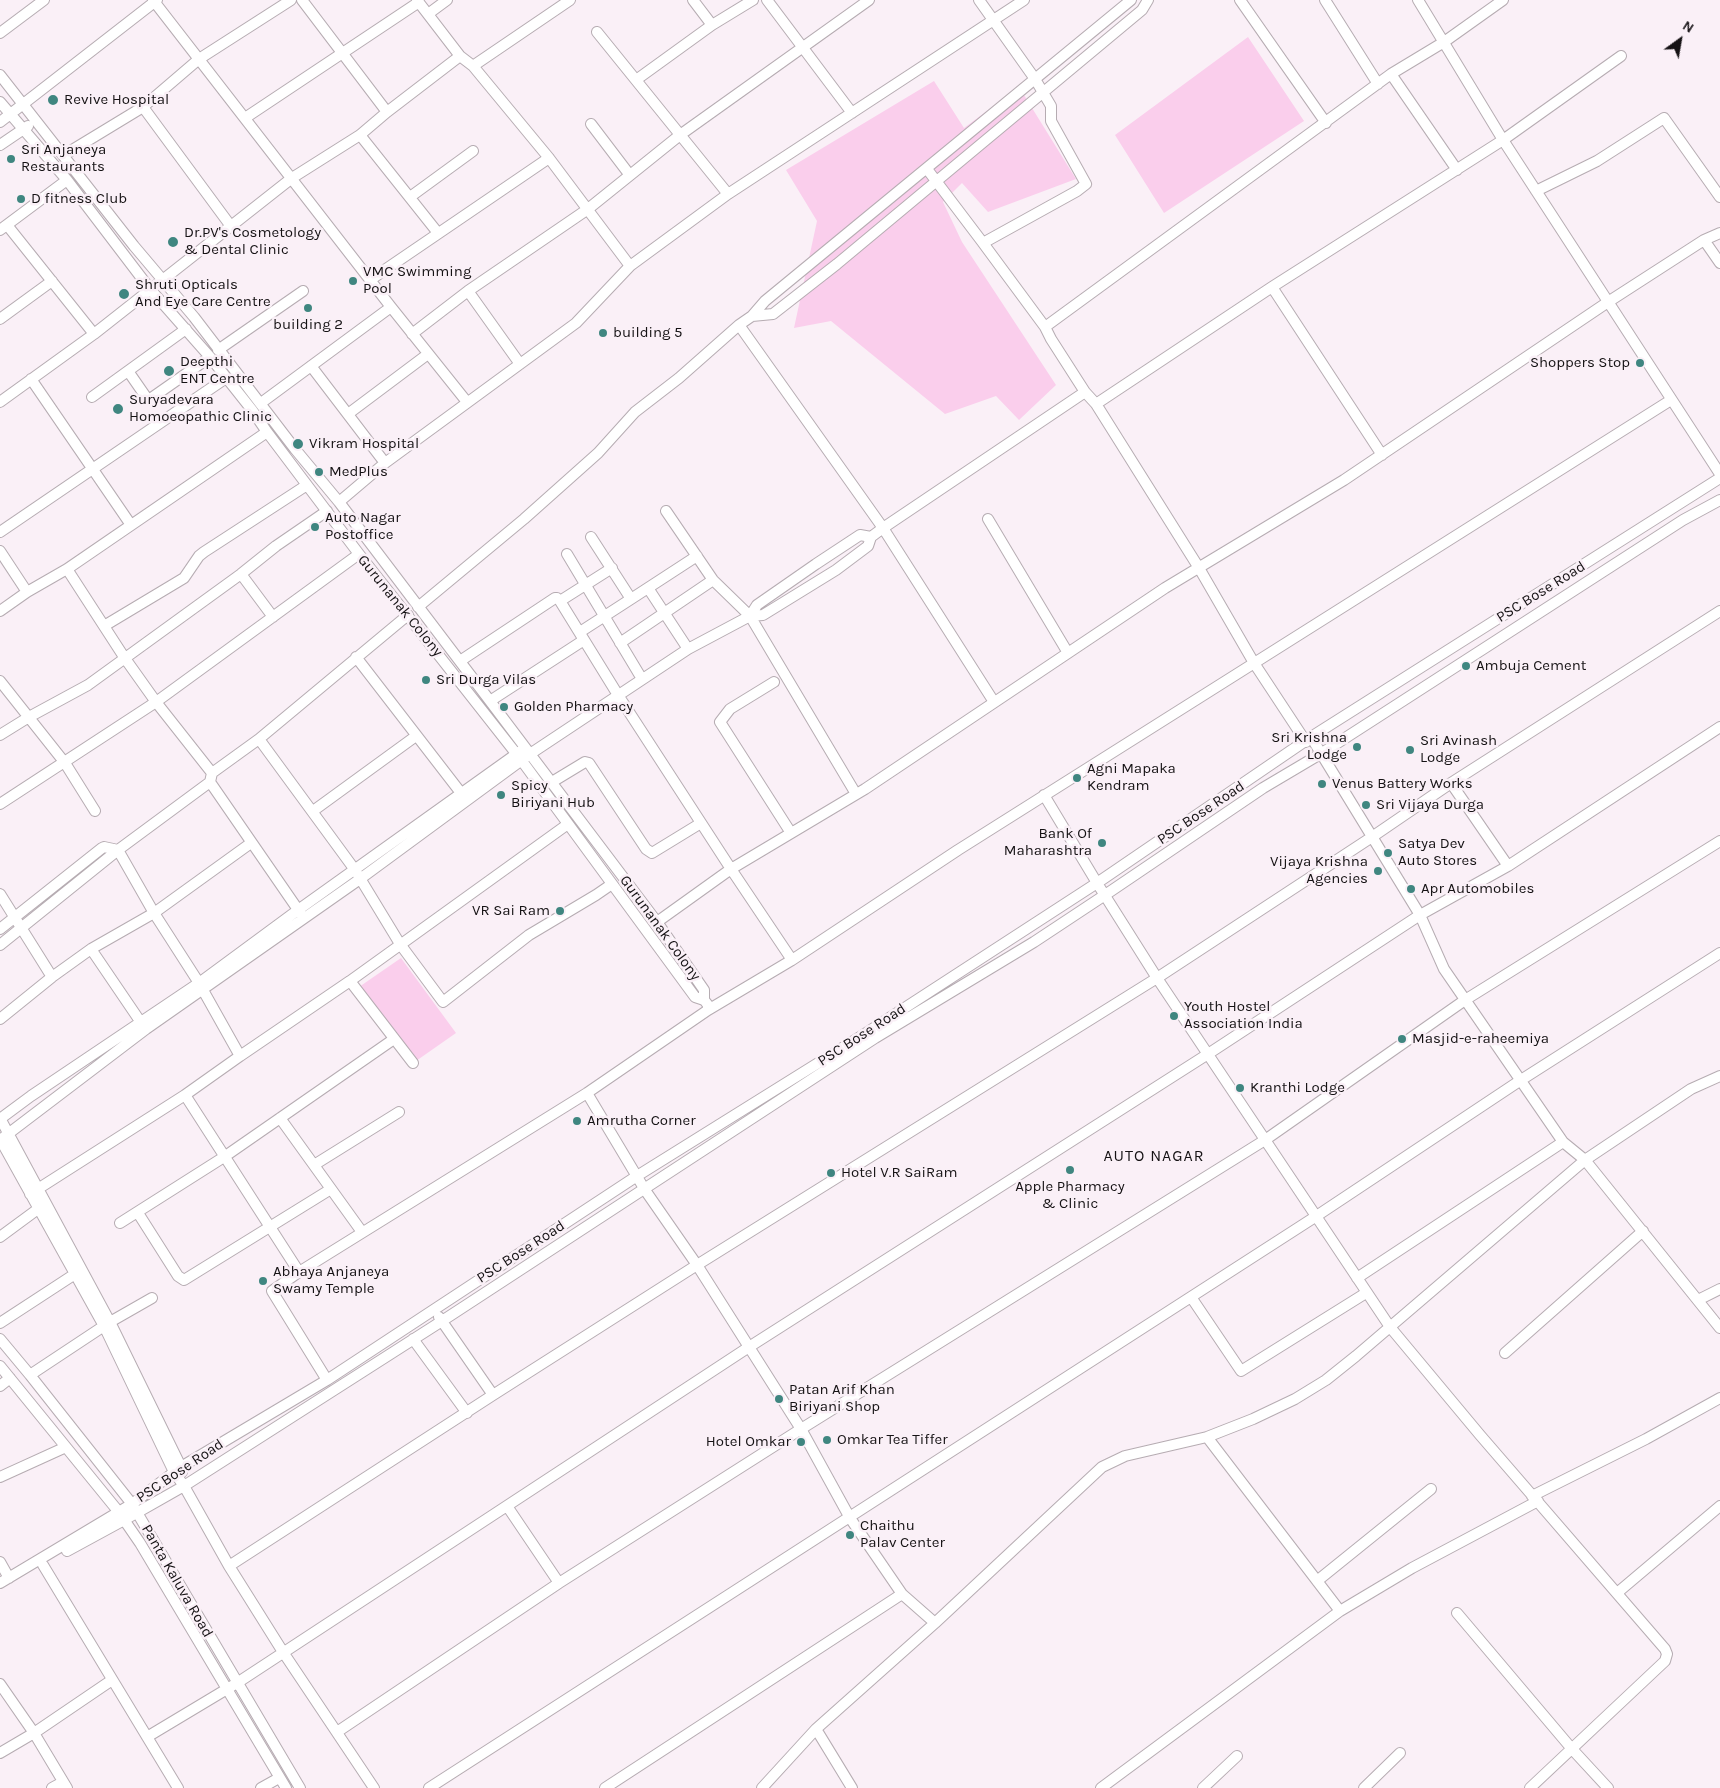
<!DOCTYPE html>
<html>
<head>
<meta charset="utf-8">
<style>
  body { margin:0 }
  #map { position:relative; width:1720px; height:1788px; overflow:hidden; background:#faf0f7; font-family:Karla,sans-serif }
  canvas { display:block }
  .north { position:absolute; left:1655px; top:15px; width:50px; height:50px; -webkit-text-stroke:4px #faf0f7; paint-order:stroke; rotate:32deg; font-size:14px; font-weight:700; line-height:20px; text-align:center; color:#151214 }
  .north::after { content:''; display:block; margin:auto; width:18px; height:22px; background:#151214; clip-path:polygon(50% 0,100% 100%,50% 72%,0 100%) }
</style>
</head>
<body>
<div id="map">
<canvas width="1720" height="1788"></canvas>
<div class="north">N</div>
</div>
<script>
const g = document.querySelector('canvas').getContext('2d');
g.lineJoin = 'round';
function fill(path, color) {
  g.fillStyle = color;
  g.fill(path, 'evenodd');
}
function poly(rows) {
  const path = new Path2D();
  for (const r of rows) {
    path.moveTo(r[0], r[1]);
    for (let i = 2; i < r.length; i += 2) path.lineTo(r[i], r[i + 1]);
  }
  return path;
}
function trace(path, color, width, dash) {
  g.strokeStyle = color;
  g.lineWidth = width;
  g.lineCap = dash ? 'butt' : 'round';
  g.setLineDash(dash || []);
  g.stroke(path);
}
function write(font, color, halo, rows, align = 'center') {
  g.font = font + ' Karla,sans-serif';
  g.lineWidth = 5;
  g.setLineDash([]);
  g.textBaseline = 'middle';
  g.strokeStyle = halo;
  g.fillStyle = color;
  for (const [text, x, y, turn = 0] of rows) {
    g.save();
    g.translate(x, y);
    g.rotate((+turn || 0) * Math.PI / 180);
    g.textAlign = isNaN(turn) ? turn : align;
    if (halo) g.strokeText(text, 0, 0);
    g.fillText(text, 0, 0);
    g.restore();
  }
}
const green = poly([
  [1248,37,1304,121,1164,213,1115,135],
  [934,81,964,128,1019,87,1076,179,988,212,962,183,943,202,962,242,1056,385,1019,420,996,396,945,414,831,321,794,328,817,221,786,170],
  [401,958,456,1033,416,1061,359,987]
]);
const minor = poly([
  [153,0,391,307,467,402],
  [302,0,387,112],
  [417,0,460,56,473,66,549,158,630,266],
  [693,0,712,25],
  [767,0,852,113],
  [979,0,1035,79,1051,106,1051,121,1086,184,1077,191,983,243,1045,327],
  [1240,0,1326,123],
  [1325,0,1378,84],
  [1418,0,1503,140,1720,474],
  [428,14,447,0],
  [597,32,728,194],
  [0,33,44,0],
  [473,66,570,0],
  [1391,74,1457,170],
  [0,75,134,246,194,317,295,449,339,502,490,701,657,922,704,990,704,1000,708,1005,708,1010,587,1093,299,1272,185,1095,30,1194],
  [636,80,712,25,753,0],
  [0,102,67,180,150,289,210,357,252,410,267,432,359,554,522,761,695,997,704,1000],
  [143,107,230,225],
  [245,118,419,2],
  [0,122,157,0],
  [591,124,629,174],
  [360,135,438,233],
  [0,145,28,126],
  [64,155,143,107,199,59,291,0],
  [927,169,983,243],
  [1536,191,1597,161,1664,118,1720,197],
  [410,197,473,151],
  [7,225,94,334],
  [0,230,67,180],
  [1704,240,1720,263],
  [370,280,549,158],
  [1272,287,1382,455],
  [468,291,520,364],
  [752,316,773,314,837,264,1142,10,1148,0],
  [0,319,52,281],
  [412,334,468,291,588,209,680,135,869,0],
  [218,350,303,291],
  [311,366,385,463],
  [128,371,146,397,150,399,210,357],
  [31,379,131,525],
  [92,397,186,329],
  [0,402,94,334,292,178,360,135,387,112,460,56],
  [261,403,391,307],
  [1096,404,1272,287,1503,140,1621,56],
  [348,414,428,354],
  [339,502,385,463,576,323,630,266,728,194,1024,0],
  [666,511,713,580,750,616,856,794],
  [988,519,1068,653],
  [0,532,226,378],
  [591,537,631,599,697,556],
  [0,551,27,592],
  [567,554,642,679],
  [67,569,124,657,156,702,212,773,210,782,301,914],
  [241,574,273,617],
  [648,588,688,649],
  [560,601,618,695,731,869,792,960],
  [418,607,524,519,598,453,635,412,679,378,739,325],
  [0,611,27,592,67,569,267,432],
  [1720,611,1451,783,1508,866,1720,727],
  [750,616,757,605,816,564,860,535,871,537],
  [104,626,184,578,199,556,204,552,307,485],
  [580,632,631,599],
  [620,643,713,580],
  [356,657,461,793],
  [460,661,555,598,557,598,560,601,612,568],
  [0,681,65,763,95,811],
  [774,682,730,709,720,722,791,833],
  [490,701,584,640],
  [994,702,883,528,1085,392],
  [0,735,29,717,88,685,241,574,276,546,327,511],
  [1311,737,1420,915,1444,969,1563,1142,1585,1160,1720,1328],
  [259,739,355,870,400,944,443,1002,529,935,596,895,612,884],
  [1306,742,1254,663,1199,568,1096,404,1085,392,1051,339,1045,327,1391,74,1444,42,1503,0],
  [212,773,259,739,408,615],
  [552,782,585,762,589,763,646,849,652,853,701,823],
  [1044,795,1097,883,1157,978,1390,1327,1480,1435,1665,1649,1667,1654,1665,1661,1530,1788],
  [0,804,156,702,359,554],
  [313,811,416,736],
  [0,894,52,977],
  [657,922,731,869,865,789,1165,588,1344,480,1608,302,1704,240,1720,233],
  [0,929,102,848,104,847,118,850,154,913,199,983,240,1056,350,981,568,824],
  [0,945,118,850,210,782],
  [91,949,144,1027],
  [350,981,413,1063],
  [708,1010,792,960,958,850,1671,400],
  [0,1019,52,977,91,949,154,913,251,843],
  [587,1093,645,1190,697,1265,801,1429,850,1518,902,1594,935,1623],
  [185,1095,240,1056],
  [0,1118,110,1322,181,1467,182,1472],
  [280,1118,362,1232],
  [0,1119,31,1096,199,983,298,910,522,750],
  [0,1139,104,1326,174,1472,184,1486,229,1566,283,1652,374,1788],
  [0,1140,146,1029,360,879,530,754,688,649,750,616,763,615,836,570,868,546,871,537,883,528,739,325,752,316,765,301,1131,0],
  [314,1165,399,1112],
  [138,1213,178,1276,184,1280,331,1189],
  [120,1223,224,1157,394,1039],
  [0,1237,42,1206],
  [299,1272,272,1291,327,1380],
  [1357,1278,1563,1142],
  [1191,1297,1241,1371,1366,1293],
  [1698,1300,1720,1289],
  [439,1317,493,1395],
  [0,1323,75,1274],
  [0,1339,30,1375,132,1504,300,1788],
  [413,1339,467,1413],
  [1505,1353,1643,1231],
  [0,1366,118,1511,140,1543,286,1788],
  [30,1375,110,1322,152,1298],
  [0,1386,10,1378],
  [1207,1437,1340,1611],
  [0,1477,66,1447],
  [1532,1496,1646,1439,1720,1398],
  [507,1506,559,1583],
  [67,1551,124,1520,184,1486,442,1321,875,1038,1034,942,1105,895,1263,788,1322,753,1683,520,1720,500],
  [0,1562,9,1578],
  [43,1565,178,1788],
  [229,1566,493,1395,697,1265,1157,978,1372,837,1451,783],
  [1317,1581,1431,1489],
  [0,1583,132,1504,181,1467,327,1380,637,1176,863,1035,1097,883,1311,737,1720,478],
  [1617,1593,1720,1506],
  [1457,1613,1572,1749,1608,1788],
  [0,1684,34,1733,67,1788],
  [816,1729,852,1788],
  [337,1732,559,1583,801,1429,1265,1140,1465,1000,1720,841],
  [147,1737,237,1683,749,1347,1208,1054,1420,915,1508,866],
  [0,1753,34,1733,112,1680],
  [52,1788,63,1782],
  [261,1788,279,1778],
  [429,1788,1315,1217,1521,1080,1720,953],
  [605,1788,902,1594],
  [762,1788,816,1729,935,1623,1102,1467,1125,1456,1207,1437,1253,1419,1295,1399,1326,1380,1356,1356,1585,1160,1691,1089,1720,1076],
  [1101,1788,1340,1611,1412,1568,1538,1501],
  [1203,1788,1237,1756],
  [1364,1788,1400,1753]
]);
const markers = [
  [53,100,6,"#3f8680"],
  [11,159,5,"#3f8680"],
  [21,199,5,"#3f8680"],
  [173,242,6,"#3f8680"],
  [353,281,5,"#3f8680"],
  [124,294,6,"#3f8680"],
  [308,308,5,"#3f8680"],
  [603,333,5,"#3f8680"],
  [1640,363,5,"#3f8680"],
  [169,371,6,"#3f8680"],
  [118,409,6,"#3f8680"],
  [298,444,6,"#3f8680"],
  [319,472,5,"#3f8680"],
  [315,527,5,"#3f8680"],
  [1466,666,5,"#3f8680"],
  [426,680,5,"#3f8680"],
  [504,707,5,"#3f8680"],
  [1357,747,5,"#3f8680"],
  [1410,750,5,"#3f8680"],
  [1077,778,5,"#3f8680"],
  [1322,784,5,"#3f8680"],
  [501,795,5,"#3f8680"],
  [1366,805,5,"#3f8680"],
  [1102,843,5,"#3f8680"],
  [1388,853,5,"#3f8680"],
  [1378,871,5,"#3f8680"],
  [1411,889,5,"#3f8680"],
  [560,911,5,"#3f8680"],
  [1174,1016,5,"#3f8680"],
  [1402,1039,5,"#3f8680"],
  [1240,1088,5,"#3f8680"],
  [577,1121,5,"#3f8680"],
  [1070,1170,5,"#3f8680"],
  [831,1173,5,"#3f8680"],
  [263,1281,5,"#3f8680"],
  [779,1399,5,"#3f8680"],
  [827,1440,5,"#3f8680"],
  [801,1442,5,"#3f8680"],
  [850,1535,5,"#3f8680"]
];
const poiNames = [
  ["Revive Hospital",64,100],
  ["Sri Anjaneya",21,150],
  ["Restaurants",21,167],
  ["D fitness Club",31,199],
  ["Dr.PV's Cosmetology",184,233],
  ["& Dental Clinic",184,250],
  ["VMC Swimming",363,272],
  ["Pool",363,289],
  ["Shruti Opticals",135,285],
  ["And Eye Care Centre",135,302],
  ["building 2",308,325,"center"],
  ["building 5",613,333],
  ["Deepthi",180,362],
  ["ENT Centre",180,379],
  ["Shoppers Stop",1630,363,"right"],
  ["Suryadevara",129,400],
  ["Homoeopathic Clinic",129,417],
  ["Vikram Hospital",309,444],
  ["MedPlus",329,472],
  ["Auto Nagar",325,518],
  ["Postoffice",325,535],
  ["Ambuja Cement",1476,666],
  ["Sri Durga Vilas",436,680],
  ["Golden Pharmacy",514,707],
  ["Sri Krishna",1347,738,"right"],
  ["Lodge",1347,755,"right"],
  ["Sri Avinash",1420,741],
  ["Lodge",1420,758],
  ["Agni Mapaka",1087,769],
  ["Kendram",1087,786],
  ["Venus Battery Works",1332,784],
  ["Spicy",511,786],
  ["Biriyani Hub",511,803],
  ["Sri Vijaya Durga",1376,805],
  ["Bank Of",1092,834,"right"],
  ["Maharashtra",1092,851,"right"],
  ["Satya Dev",1398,844],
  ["Auto Stores",1398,861],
  ["Vijaya Krishna",1368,862,"right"],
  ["Agencies",1368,879,"right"],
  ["Apr Automobiles",1421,889],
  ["VR Sai Ram",550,911,"right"],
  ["Youth Hostel",1184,1007],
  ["Association India",1184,1024],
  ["Masjid-e-raheemiya",1412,1039],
  ["Kranthi Lodge",1250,1088],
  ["Amrutha Corner",587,1121],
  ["Hotel V.R SaiRam",841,1173],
  ["Apple Pharmacy",1070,1187,"center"],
  ["& Clinic",1070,1204,"center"],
  ["Abhaya Anjaneya",273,1272],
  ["Swamy Temple",273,1289],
  ["Patan Arif Khan",789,1390],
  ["Biriyani Shop",789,1407],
  ["Omkar Tea Tiffer",837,1440],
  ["Hotel Omkar",791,1442,"right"],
  ["Chaithu",860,1526],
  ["Palav Center",860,1543]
];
const streetNames = [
  ["PSC Bose Road",1541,592,-32],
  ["Gurunanak Colony",400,606,51],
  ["PSC Bose Road",1201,813,-34],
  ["Gurunanak Colony",660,928,54],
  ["PSC Bose Road",862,1035,-33],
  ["PSC Bose Road",521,1252,-33],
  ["PSC Bose Road",180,1471,-34],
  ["Panta Kaluva Road",177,1581,60]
];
const neighbourhoodNames = [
  ["AUTO NAGAR",1154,1156]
];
fill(green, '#faceec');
trace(minor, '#b6acb2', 12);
trace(minor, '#fff', 10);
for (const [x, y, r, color] of markers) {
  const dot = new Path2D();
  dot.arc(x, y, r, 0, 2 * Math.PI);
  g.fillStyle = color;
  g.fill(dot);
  trace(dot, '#faf0f7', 2);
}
write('15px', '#151214', '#faf0f7', poiNames, 'left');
write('15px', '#151214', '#faf0f7', streetNames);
g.letterSpacing = '1px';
write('16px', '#151214', '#faf0f7', neighbourhoodNames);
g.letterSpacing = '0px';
</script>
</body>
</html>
